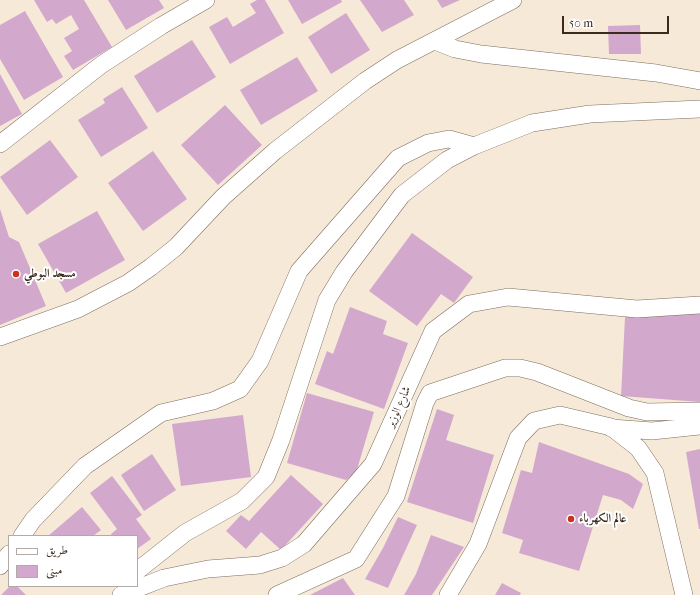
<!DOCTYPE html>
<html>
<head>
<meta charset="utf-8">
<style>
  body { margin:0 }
  #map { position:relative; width:700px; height:595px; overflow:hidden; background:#f7e9d7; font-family:"IM FELL French Canon",Amiri,serif }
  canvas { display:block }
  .legend { position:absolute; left:8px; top:535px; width:130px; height:52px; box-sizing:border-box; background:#fff; border:1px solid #b1aaa5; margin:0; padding:5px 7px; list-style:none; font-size:12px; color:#3b2a1e }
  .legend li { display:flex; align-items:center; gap:8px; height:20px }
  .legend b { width:20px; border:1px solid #b1aaa5 }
  .scale { position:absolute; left:562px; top:16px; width:107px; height:18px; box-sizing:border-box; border:2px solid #3b2a1e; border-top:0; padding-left:5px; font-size:12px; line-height:14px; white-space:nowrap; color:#3b2a1e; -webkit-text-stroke:3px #fff; paint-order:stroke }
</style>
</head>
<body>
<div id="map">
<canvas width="700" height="595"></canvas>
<ul class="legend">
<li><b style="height:5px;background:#fff"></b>طريق</li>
<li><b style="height:11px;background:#d2a9cc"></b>مبنى</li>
</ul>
<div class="scale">50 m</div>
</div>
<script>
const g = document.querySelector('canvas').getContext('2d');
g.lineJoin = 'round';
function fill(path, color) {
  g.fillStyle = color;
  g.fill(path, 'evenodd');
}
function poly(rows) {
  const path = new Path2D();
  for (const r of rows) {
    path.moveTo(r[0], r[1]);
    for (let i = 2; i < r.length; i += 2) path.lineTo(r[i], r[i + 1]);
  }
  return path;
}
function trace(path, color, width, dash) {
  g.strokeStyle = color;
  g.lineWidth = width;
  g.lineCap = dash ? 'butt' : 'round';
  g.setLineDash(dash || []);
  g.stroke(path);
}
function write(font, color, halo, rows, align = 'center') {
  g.font = font + ' "IM FELL French Canon",Amiri,serif';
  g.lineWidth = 4;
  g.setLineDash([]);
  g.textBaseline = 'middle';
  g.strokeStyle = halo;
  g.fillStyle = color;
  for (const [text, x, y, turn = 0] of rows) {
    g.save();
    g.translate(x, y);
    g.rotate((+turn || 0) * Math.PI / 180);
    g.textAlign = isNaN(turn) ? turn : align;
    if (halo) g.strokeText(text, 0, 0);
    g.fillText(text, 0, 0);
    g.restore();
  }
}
const building = poly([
  [34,0,84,0,112,47,73,70,64,56,72,51,64,38,79,29,71,15,56,24,52,19,47,22],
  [108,0,159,0,164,8,126,30],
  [257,0,265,0,284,33,230,64,209,27,227,17,233,27,256,13,250,4],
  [288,0,341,0,342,2,302,24],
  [360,0,404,0,414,15,382,32],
  [437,0,460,0,442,8],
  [25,11,63,77,24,100,0,59,0,25],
  [346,13,370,50,331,74,308,37],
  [640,25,641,54,609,54,608,26],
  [192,40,216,77,157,113,134,76],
  [297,57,318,91,261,125,240,90],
  [0,74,22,114,0,126],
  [122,87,148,128,101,157,78,120,105,103,103,99],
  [225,105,262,145,218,185,181,145],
  [50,140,78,177,27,215,0,177],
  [153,151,187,199,143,231,108,183],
  [0,209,9,237,19,242,46,306,0,325],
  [97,211,125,260,66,293,38,244],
  [412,233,473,277,454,303,441,294,417,326,369,291],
  [350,307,387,321,383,334,408,343,384,409,315,384,327,351,333,354],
  [700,312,700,402,621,396,625,317],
  [307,393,374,412,356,473,346,480,287,463],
  [437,409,454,415,446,440,494,455,473,523,407,502],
  [243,415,251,477,181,486,172,424],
  [539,442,629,474,643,484,633,509,621,500,603,495,579,571,519,553,523,540,502,533,521,470,532,473],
  [700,449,700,529,699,529,686,452],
  [152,454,176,490,144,511,121,475],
  [291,475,323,504,281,550,261,532,246,549,226,531,241,515,249,521],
  [112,476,142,515,136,519,151,539,137,549,137,536,112,536,111,534,117,529,90,493],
  [82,507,101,530,93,536,48,536],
  [398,517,417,525,388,588,365,579,383,548],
  [431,535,464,547,432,595,404,595,416,574],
  [343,578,355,595,310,595],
  [502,583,521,593,520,595,495,595],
  [10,586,17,586,26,595,1,595]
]);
const minor = poly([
  [435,41,455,49,481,54,656,73,700,81],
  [0,144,101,65,161,26,206,0],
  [474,146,532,123,590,114,700,109],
  [0,337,78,309,128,283,151,267,176,247,223,197,275,151,365,81,397,60,513,0],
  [611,428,652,431,700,426],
  [22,536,33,520,85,466,161,413,213,401,240,389,260,361,299,271,398,158,428,143,449,139,474,146,447,160,402,195,344,272,327,300,281,440,266,477,242,501,185,533,137,571],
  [0,566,9,554],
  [121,595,164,578,208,569,260,565,282,558,304,544,373,464,433,331,469,304,508,297,637,309,700,305],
  [277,595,356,559,396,496,425,403,430,393,505,368,520,368,537,372,629,408,647,412,700,411],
  [448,595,478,544,518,438,534,421,560,415,611,427,638,448,655,473,684,595]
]);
const markers = [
  [16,274,4,"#c8321e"],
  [571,519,4,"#c8321e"]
];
const poiNames = [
  ["مسجد البوطي",24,274],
  ["عالم الكهرباء",579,519]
];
const streetNames = [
  ["شارع الوزير",399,407,-66]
];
fill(building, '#d2a9cc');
trace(minor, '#7d6d5f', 18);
trace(minor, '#fff', 17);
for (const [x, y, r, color] of markers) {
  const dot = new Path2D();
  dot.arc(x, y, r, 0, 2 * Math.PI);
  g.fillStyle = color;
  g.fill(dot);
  trace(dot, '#fff', 1.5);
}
write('bold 12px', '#3b2a1e', '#fff', poiNames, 'left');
write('12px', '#3b2a1e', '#fff', streetNames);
</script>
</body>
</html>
